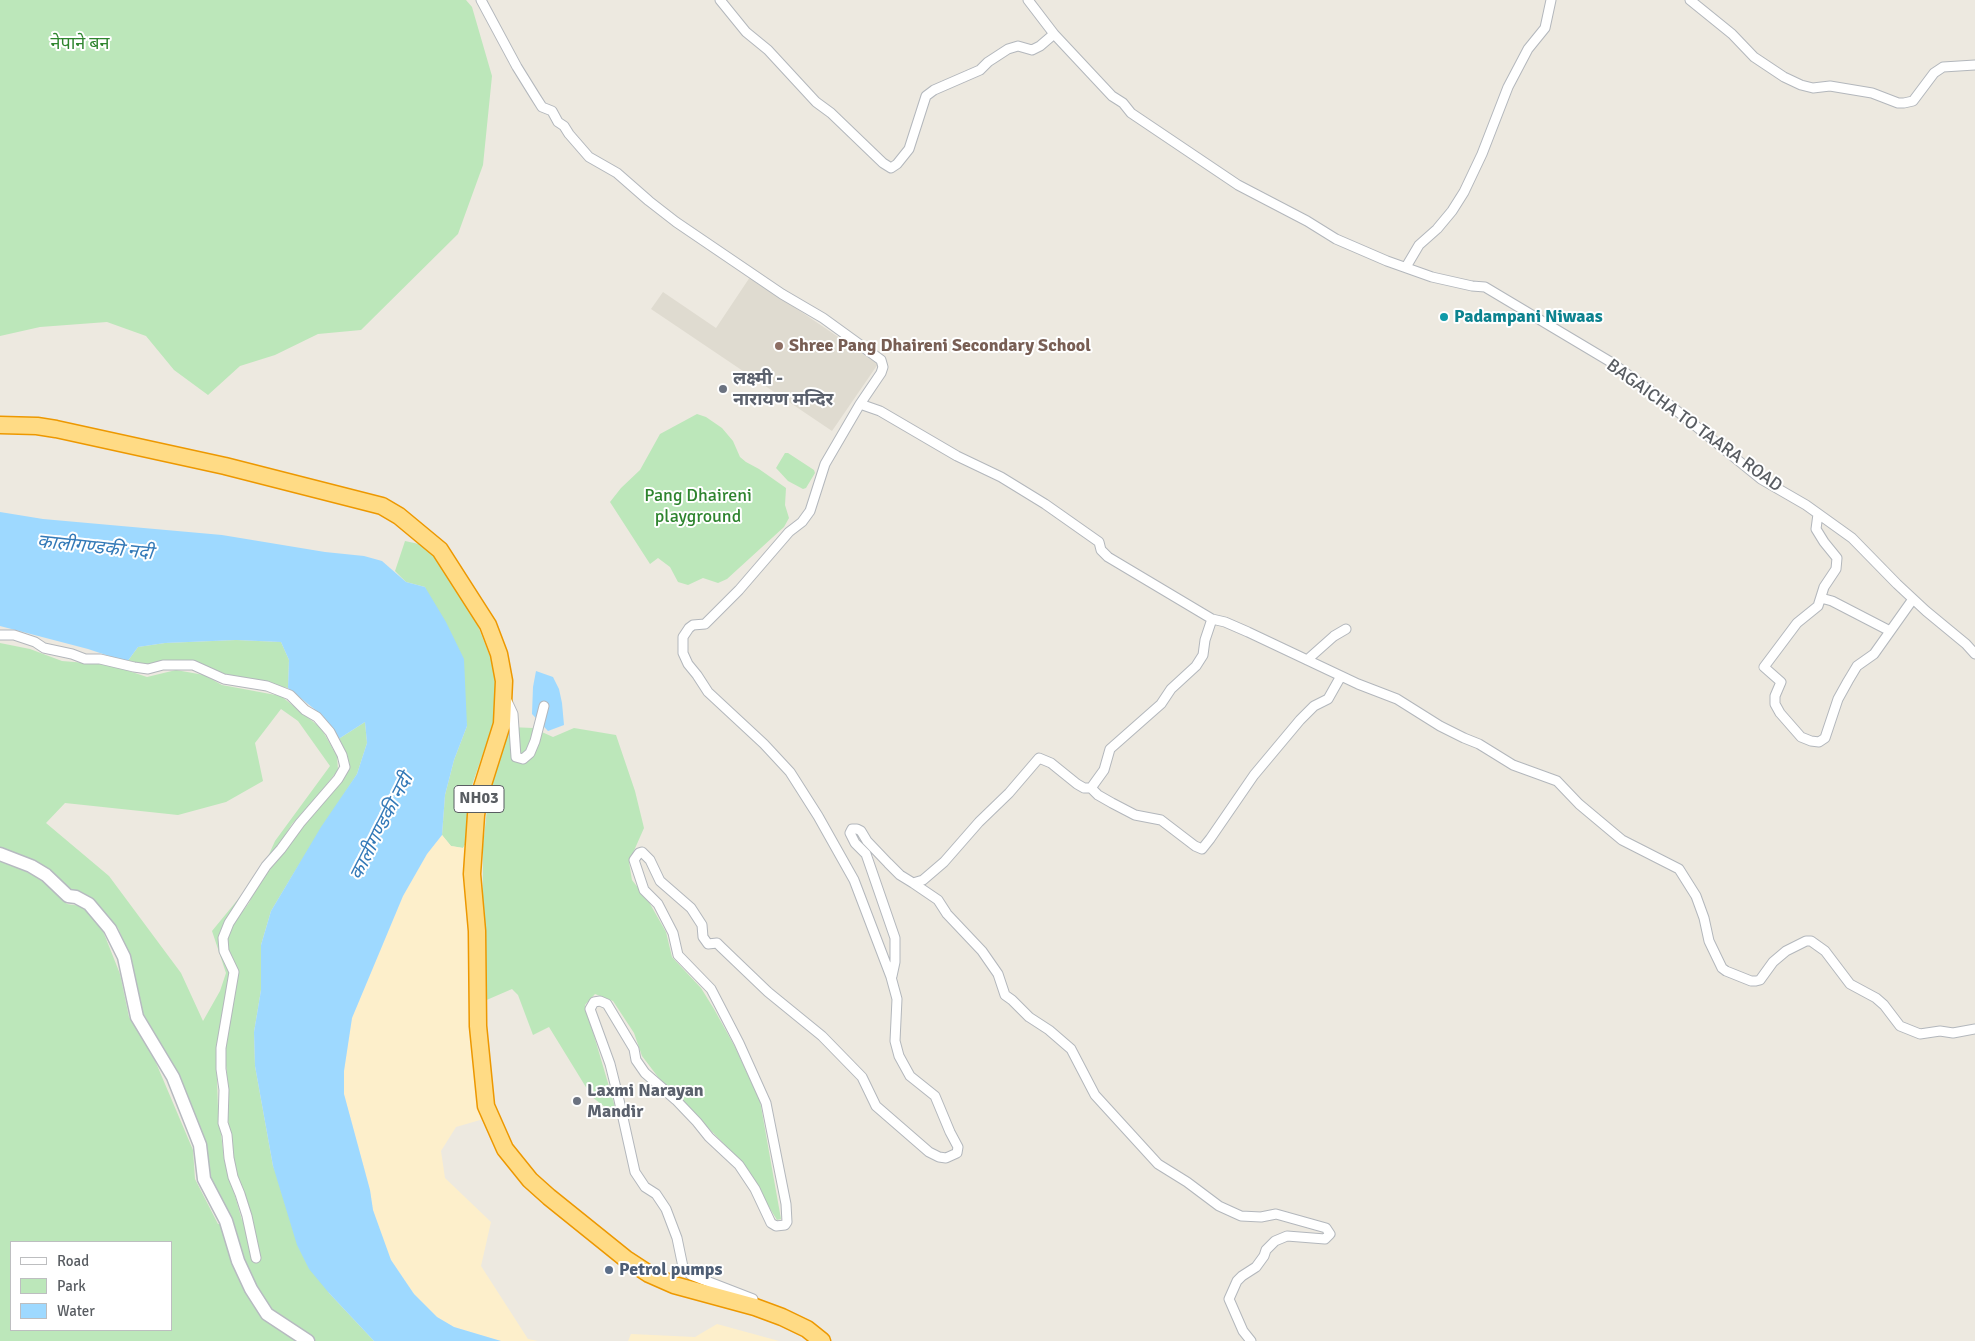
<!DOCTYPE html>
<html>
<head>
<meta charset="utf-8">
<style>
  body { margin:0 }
  #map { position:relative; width:1975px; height:1341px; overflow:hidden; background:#ede9e0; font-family:Signika,sans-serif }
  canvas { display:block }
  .legend { position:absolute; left:10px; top:1241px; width:162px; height:90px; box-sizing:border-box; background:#fff; border:1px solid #bdbec0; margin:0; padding:6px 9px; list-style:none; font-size:15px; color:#595d62 }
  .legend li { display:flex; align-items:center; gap:10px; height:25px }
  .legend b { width:25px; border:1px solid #bdbec0 }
</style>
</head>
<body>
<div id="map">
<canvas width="1975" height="1341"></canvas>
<ul class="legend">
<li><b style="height:6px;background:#fff"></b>Road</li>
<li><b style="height:14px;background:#bce7ba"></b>Park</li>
<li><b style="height:14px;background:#9ed9ff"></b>Water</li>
</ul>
</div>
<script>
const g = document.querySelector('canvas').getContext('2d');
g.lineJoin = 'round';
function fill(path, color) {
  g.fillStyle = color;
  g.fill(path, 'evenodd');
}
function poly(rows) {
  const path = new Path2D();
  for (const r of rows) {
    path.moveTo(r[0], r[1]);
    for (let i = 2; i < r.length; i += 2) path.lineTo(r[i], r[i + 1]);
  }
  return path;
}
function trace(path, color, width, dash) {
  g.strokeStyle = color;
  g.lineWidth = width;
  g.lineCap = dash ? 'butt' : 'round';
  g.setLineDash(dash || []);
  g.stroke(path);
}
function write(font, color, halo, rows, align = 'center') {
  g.font = font + ' Signika,"Noto Sans Devanagari",sans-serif';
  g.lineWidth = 4;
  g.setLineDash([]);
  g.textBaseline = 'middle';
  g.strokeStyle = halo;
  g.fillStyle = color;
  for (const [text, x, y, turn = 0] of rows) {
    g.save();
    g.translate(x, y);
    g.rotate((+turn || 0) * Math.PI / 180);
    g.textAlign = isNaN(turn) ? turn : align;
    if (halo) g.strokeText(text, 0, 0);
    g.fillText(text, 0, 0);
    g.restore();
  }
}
const education = poly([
  [750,277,878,364,832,431,651,309,663,292,716,328]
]);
const green = poly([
  [0,0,466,0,472,7,492,76,483,165,458,234,361,330,318,334,275,355,240,366,208,395,174,370,146,336,107,322,40,327,0,336],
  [697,414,706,417,722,428,733,441,740,457,746,462,759,469,786,488,785,505,789,518,784,527,727,579,718,583,703,578,688,585,678,582,670,567,658,558,650,564,610,502,621,488,640,470,660,434],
  [785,453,788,453,814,470,815,473,806,488,803,489,788,481,776,468],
  [405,541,428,546,472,611,497,674,497,713,470,791,468,840,463,848,451,846,442,835,445,795,454,760,467,726,425,587,406,582,395,571],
  [236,640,281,642,289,660,288,688,224,676,197,662,145,666,127,662,138,647,165,643],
  [0,643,30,649,62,661,111,665,147,677,176,670,204,675,222,685,281,696,321,728,337,756,338,770,313,802,292,824,221,938,231,973,216,1048,218,1109,224,1158,242,1220,251,1219,237,1177,227,1114,227,1072,224,1052,238,976,236,965,226,945,232,925,249,903,254,892,276,860,347,770,337,740,365,722,367,743,357,774,292,876,271,911,261,945,261,990,254,1032,255,1066,273,1166,329,1293,374,1341,0,1341,0,860,33,875,53,888,67,904,81,906,93,917,103,931,120,974,129,1017,151,1051,193,1150,195,1179,218,1224,229,1223,208,1180,179,1076,143,1013,130,956,118,928,91,898,68,889,0,849],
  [281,709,298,721,330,766,275,841,262,870,212,931,226,973,220,991,203,1021,181,973,109,876,46,823,65,803,178,815,226,802,263,781,255,743],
  [11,1242,171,1242,171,1330,11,1330],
  [510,727,533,728,553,737,574,728,616,735,635,791,644,828,629,862,632,880,649,902,666,932,672,957,701,988,714,1009,735,1047,760,1101,781,1219,777,1220,740,1160,658,1077,642,1056,634,1033,613,1001,595,994,585,1005,618,1117,592,1097,549,1027,533,1035,518,995,512,989,482,1002,483,846,488,800,497,764]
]);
const sand = poly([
  [442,835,451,846,463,848,468,840,466,914,487,1118,456,1127,441,1151,445,1178,491,1222,481,1266,528,1339,538,1341,501,1341,454,1327,437,1317,414,1294,391,1260,382,1237,373,1210,370,1190,344,1094,344,1071,352,1018,403,896,427,854],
  [717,1324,779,1341,628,1341,631,1334,695,1337]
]);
const water = poly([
  [0,512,43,519,222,535,325,552,364,556,382,561,406,582,425,587,446,622,464,659,467,726,454,760,445,795,442,835,427,854,403,896,352,1018,344,1071,344,1094,370,1190,373,1210,391,1260,414,1294,437,1317,454,1327,501,1341,374,1341,329,1293,309,1269,297,1245,273,1166,255,1066,254,1032,261,990,261,945,271,911,321,827,357,774,367,743,365,722,337,740,323,716,288,688,289,660,281,642,236,640,165,643,138,647,127,662,88,649,0,626],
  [536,671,553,677,559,689,562,703,564,725,548,731,532,714,533,687]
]);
const street = poly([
  [481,0,517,67,535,96,542,107,552,111,558,122,564,126,569,134,589,157,617,173,649,201,676,222,782,294,823,318,881,360,883,367,881,373,860,404],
  [720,0,746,32,768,50,816,102,831,113,883,163,891,168,897,164,909,149,926,96,934,90,980,70,988,62,1008,49,1018,46,1032,50,1040,46,1054,34],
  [1028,0,1054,34,1112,96,1123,103,1131,113,1238,185,1307,221,1336,239,1387,261,1432,277,1472,286,1485,287,1609,361,1671,406,1761,479,1806,505,1852,538,1897,584,1926,611,1966,644,1975,654],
  [1690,0,1732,34,1754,57,1784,77,1801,85,1813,88,1830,86,1872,93,1898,103,1904,103,1913,101,1934,73,1943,67,1975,65],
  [1406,267,1419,245,1437,229,1452,211,1464,192,1482,154,1508,87,1528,49,1545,28,1551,0],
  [1818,514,1816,529,1824,542,1837,558,1836,569,1824,587,1818,606,1797,623,1764,667,1781,682,1775,696,1775,704,1780,713,1801,737,1811,741,1819,742,1825,738,1838,699,1848,681,1857,666,1874,654,1913,599],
  [1821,598,1832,601,1890,631],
  [1212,619,1205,640,1203,655,1196,666,1171,689,1161,704,1110,749,1104,770,1091,788,1084,788,1077,784,1051,763,1039,758,1009,793,979,822,944,862,923,880,913,883,938,900,947,914,982,951,998,974,1005,995,1012,1000,1029,1017,1049,1030,1071,1049,1095,1095,1158,1164,1187,1182,1219,1206,1241,1216,1261,1217,1276,1214,1326,1228,1330,1234,1325,1239,1287,1236,1275,1241,1266,1250,1264,1256,1256,1267,1242,1276,1237,1281,1229,1299,1243,1331,1251,1341],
  [0,635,14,635,35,642,44,648,72,654,85,659,100,659,134,667,148,669,163,665,193,665,224,679,267,686,290,695,305,710,317,717,330,732,342,755,345,767,338,779,300,823,281,849,266,866,229,923,223,938,224,951,234,972,221,1048,221,1069,224,1090,223,1123,227,1135,229,1158,233,1177,240,1194,247,1216,256,1258],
  [1307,660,1334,636,1346,629],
  [507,701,513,714,516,757,523,759,530,753,535,741,544,706],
  [1091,788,1098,795,1112,803,1135,815,1161,820,1195,846,1202,849,1210,839,1254,775,1300,720,1314,706,1328,699,1341,676],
  [892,976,895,962,895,938,866,854,855,843,850,833,852,829,857,829,861,831,867,841,888,863,900,875,913,883],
  [753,1299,691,1275,683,1267,677,1238,666,1209,656,1194,645,1187,635,1172,619,1100,610,1064,590,1009,594,1002,600,1001,607,1004,634,1049,636,1060,645,1073,676,1100,697,1122,709,1137,739,1165,755,1189,771,1223,776,1226,785,1225,787,1222,786,1204,766,1103,739,1043,711,989,678,955,673,933,658,904,644,890,634,860,639,853,642,852,650,860,660,881,691,908,702,925,703,937,708,944,717,943,721,947,768,992,822,1036,862,1077,876,1106,929,1152,939,1157,946,1158,957,1153,958,1147,950,1132,935,1096,910,1076,899,1056,895,1041,897,999,891,977,854,880,818,816,790,772,764,744,708,692,697,675,688,664,683,653,683,637,689,628,693,625,705,624,739,590,789,532,802,522,810,511,825,464,860,404,880,411,957,456,1001,477,1045,504,1099,542,1101,550,1108,557,1212,619,1225,622,1248,632,1358,684,1397,699,1440,726,1464,738,1479,744,1513,765,1557,781,1579,804,1622,840,1679,869,1696,896,1704,918,1709,941,1722,968,1726,971,1751,981,1756,981,1760,980,1773,962,1786,951,1806,941,1811,941,1825,951,1850,984,1876,998,1884,1005,1900,1026,1920,1034,1940,1031,1953,1033,1975,1029]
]);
const secondary = poly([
  [0,854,31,866,46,875,68,896,76,897,89,904,110,929,124,957,137,1017,173,1077,200,1145,204,1179,226,1221,238,1261,251,1289,267,1314,308,1341]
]);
const highway = poly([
  [0,425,37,426,56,429,225,466,382,506,399,516,440,550,488,625,499,654,504,681,502,724,479,797,476,815,472,874,477,931,478,1026,486,1106,505,1149,530,1180,549,1197,626,1259,649,1274,674,1285,755,1307,782,1317,807,1329,822,1341]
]);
const markers = [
  [1444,317,5,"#0f9aa8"],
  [779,346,5,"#8d6e63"],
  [723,389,5,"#6b7280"],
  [577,1101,5,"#6b7280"],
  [609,1270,5,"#5c6f8a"]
];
const shields = [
  [479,799,50]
];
const shieldNames = [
  ["NH03",479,799]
];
const parkNames = [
  ["नेपाने बन",80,44],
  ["Pang Dhaireni",698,496],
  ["playground",698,517]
];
const cultureNames = [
  ["Padampani Niwaas",1454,317]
];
const educationNames = [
  ["Shree Pang Dhaireni Secondary School",789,346]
];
const worshipNames = [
  ["लक्ष्मी -",733,379],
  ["नारायण मन्दिर",733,400],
  ["Laxmi Narayan",587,1091],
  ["Mandir",587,1112]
];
const streetNames = [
  ["BAGAICHA TO TAARA ROAD",1694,426,36]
];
const serviceNames = [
  ["Petrol pumps",619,1270]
];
const waterNames = [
  ["कालीगण्डकी नदी",95,548,6],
  ["कालीगण्डकी नदी",382,827,-63]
];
fill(education, '#dfdbd0');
fill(green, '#bce7ba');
fill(sand, '#fdefcb');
fill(water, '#9ed9ff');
trace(street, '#b3b7bc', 11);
trace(secondary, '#b6bac0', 15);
trace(highway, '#ed9800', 19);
trace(street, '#fff', 9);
trace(secondary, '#fff', 12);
trace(highway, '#ffdb85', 16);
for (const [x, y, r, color] of markers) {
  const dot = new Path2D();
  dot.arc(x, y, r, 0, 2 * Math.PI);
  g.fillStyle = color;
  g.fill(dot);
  trace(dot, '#fff', 2);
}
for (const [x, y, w] of shields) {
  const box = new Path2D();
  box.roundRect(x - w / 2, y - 13.5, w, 27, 4);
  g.fillStyle = '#fff';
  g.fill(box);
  trace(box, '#595d62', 1);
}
write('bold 16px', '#595d62', null, shieldNames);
write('18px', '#2e842e', '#fff', parkNames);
write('bold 18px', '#0d838f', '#fff', cultureNames, 'left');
write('bold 18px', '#785e54', '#fff', educationNames, 'left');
write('bold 18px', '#5b616d', '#fff', worshipNames, 'left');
write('18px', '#595d62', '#fff', streetNames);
write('bold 18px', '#4e5e75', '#fff', serviceNames, 'left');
write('italic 19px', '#347ab8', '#fff', waterNames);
</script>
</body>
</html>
